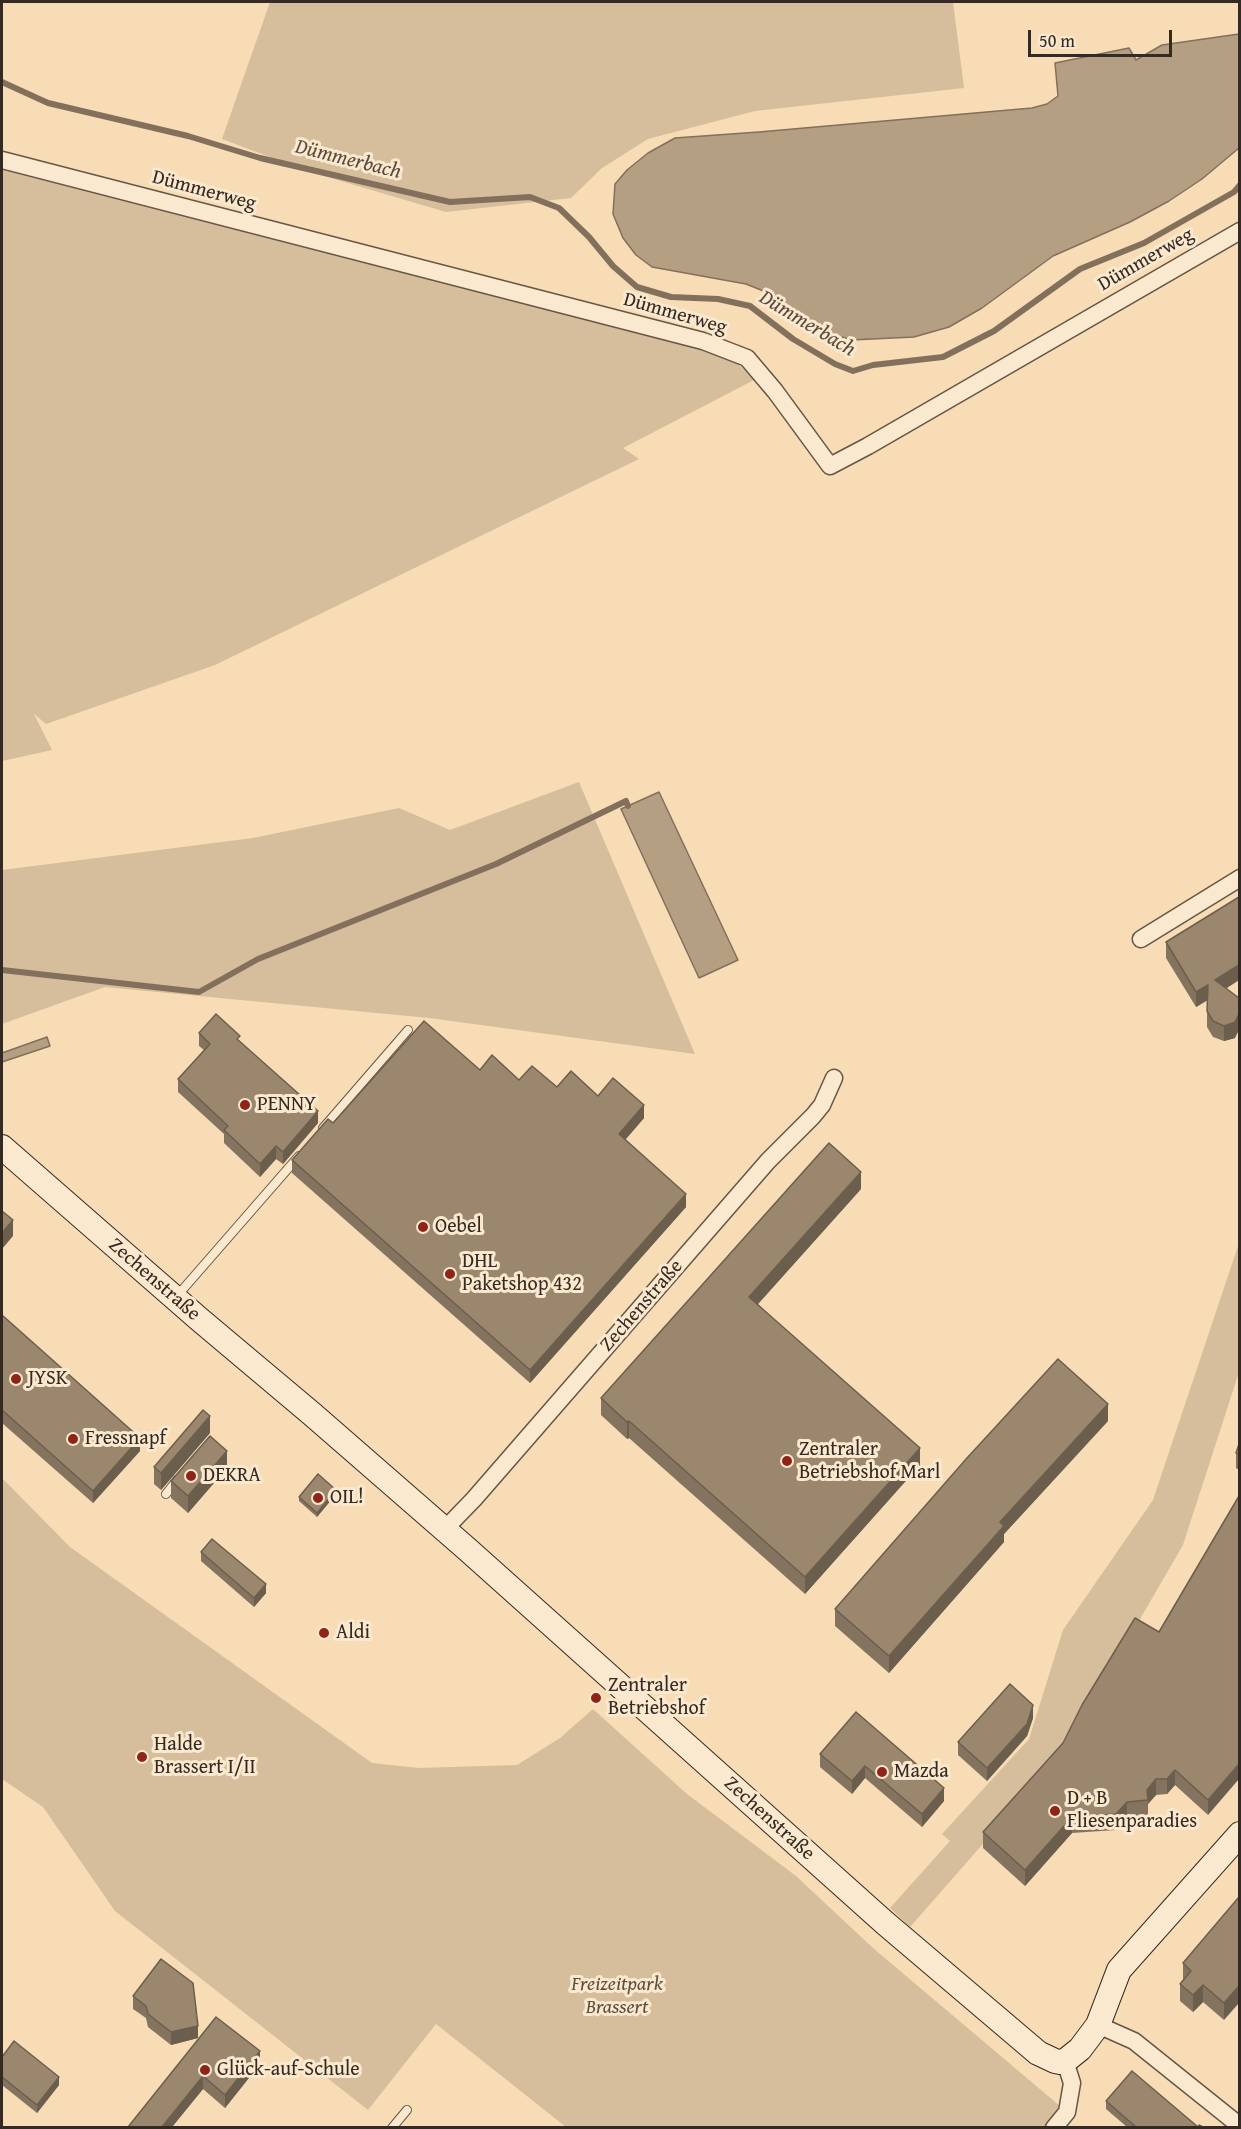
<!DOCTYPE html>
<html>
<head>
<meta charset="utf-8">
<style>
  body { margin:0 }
  #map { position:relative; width:1241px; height:2129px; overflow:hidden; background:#f7dcb5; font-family:"Gentium Book Plus",serif }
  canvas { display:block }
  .frame { position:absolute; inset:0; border:3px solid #352a21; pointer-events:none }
  .scale { position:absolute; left:1028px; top:30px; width:144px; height:27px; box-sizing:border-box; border:3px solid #352a21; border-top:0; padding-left:8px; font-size:18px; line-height:21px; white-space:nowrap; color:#352a21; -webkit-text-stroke:4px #fae8cf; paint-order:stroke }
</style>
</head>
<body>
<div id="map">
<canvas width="1241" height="2129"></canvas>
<div class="frame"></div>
<div class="scale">50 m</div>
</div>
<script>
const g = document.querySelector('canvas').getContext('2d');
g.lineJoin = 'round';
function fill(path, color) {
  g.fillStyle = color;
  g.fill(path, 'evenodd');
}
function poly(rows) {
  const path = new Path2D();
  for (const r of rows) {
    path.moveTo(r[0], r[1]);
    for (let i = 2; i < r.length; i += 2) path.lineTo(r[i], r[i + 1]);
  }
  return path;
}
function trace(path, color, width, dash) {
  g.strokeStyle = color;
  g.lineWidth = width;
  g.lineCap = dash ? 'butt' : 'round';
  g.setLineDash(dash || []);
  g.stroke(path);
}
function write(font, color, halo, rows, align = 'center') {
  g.font = font + ' "Gentium Book Plus",serif';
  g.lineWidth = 6;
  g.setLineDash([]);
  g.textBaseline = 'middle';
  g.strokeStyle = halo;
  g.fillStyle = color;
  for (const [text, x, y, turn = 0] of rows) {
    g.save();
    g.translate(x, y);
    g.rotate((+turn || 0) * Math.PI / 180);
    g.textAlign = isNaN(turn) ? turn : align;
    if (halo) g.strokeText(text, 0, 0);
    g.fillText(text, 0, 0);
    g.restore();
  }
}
const green = poly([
  [270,2,953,2,964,88,755,111,648,139,602,168,571,198,446,212,307,171,222,139],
  [2,168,710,352,735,361,754,380,623,448,639,459,215,665,46,724,34,714,52,750,2,761],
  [579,782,695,1054,429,1018,105,987,2,1024,2,870,253,838,399,808,450,830],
  [1239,1243,1239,1372,1183,1545,1061,1755,910,1927,890,1908,950,1841,942,1834,1029,1739,1063,1630,1153,1500],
  [2,1478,70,1547,372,1763,419,1768,517,1765,560,1738,593,1709,687,1794,796,1876,873,1948,1067,2112,1054,2128,566,2127,436,2024,368,2110,115,1911,43,1807,2,1779]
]);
const water = poly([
  [1239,34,1239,148,1202,179,1169,201,1130,222,1053,256,982,308,949,327,914,337,851,340,821,330,776,296,746,284,652,267,636,255,623,238,613,214,615,184,627,170,648,153,675,138,759,132,1032,108,1047,104,1058,96,1055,63,1129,48,1136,60,1162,45,1239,34],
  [659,792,738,960,699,978,621,809,659,792],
  [47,1037,50,1046,2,1062,2,1053,47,1037]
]);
const stream = poly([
  [2,82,48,103,188,136,260,158,450,202,530,197,559,208,589,237,613,266,637,287,671,297,718,299,750,306,793,339,835,364,853,371,873,365,943,357,994,331,1080,269,1144,243,1234,192,1240,185],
  [2,970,199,992,258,959,496,864,626,801,628,806]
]);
const lane = poly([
  [323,1128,408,1030],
  [177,1296,299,1156],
  [166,1494,177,1480],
  [392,2128,407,2110]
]);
const street = poly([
  [2,160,703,341,747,358,775,391,830,466,868,446,1240,231],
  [1141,939,1240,878],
  [444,1530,474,1499,768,1161,813,1116,822,1105,834,1078],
  [1098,2025,1134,2041,1240,2126],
  [1054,2128,1067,2112,1072,2083,1065,2061]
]);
const secondary = poly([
  [2,1147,199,1319,312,1414,467,1549,885,1923,1038,2053,1055,2061,1060,2062,1065,2061,1080,2049,1098,2025,1119,1970,1240,1834]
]);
const wall = poly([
  [1239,897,1239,980,1227,988,1235,1038,1224,1041,1213,1037,1207,1027,1207,1000,1196,1007,1166,958,1166,942],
  [199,1033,240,1042,318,1123,283,1164,276,1159,260,1177,224,1143,224,1134,178,1092,178,1079,204,1050,199,1046],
  [480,1070,519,1080,598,1096,644,1118,625,1140,686,1207,530,1383,292,1173,292,1160,333,1123],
  [861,1189,758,1304,920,1465,805,1594,629,1438,627,1439,601,1415,601,1398],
  [2,1315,140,1451,93,1503,2,1423],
  [1108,1421,1004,1534,1004,1542,889,1673,835,1626,835,1609],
  [210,1433,161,1490,154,1484,154,1467],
  [1239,1444,1239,1470,1236,1468,1236,1453],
  [227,1468,188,1513,171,1498,171,1481],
  [336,1494,317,1517,299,1501,299,1497],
  [1239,1496,1208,1815,1175,1785,1167,1794,1156,1795,1148,1804,1148,1816,1127,1817,1116,1830,1072,1833,1025,1886,983,1848,983,1832,1063,1743,1159,1632],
  [201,1552,266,1593,254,1607,201,1561],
  [856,1712,944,1801,922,1827,865,1778,852,1794,820,1767,820,1754],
  [1033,1718,1027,1736,987,1781,958,1755,958,1742],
  [1239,1897,1224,2020,1203,2002,1193,2012,1180,2001,1180,1984,1183,1980,1183,1963],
  [133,1996,198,2038,171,2045,148,2027,146,2018,133,2009],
  [216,2017,260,2064,225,2108,203,2089,172,2127],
  [2,2057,59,2085,37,2113,2,2085],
  [1106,2101,1198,2127,1203,2127,1127,2127,1106,2109]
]);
const shadedWall = poly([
  [1239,965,1239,980,1215,995,1215,980],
  [1208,985,1208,1000,1196,1007,1196,992],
  [1239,1014,1239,1030,1235,1038,1224,1041,1224,1026],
  [644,1105,644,1118,619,1147,619,1134],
  [318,1111,318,1123,283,1164,283,1152],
  [276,1146,276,1159,260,1177,260,1164],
  [861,1172,861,1189,749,1314,749,1297],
  [686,1194,686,1207,530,1383,530,1370],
  [13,1220,13,1236,2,1249,2,1233],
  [1108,1404,1108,1421,1004,1534,1004,1542,889,1673,889,1656,1000,1522],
  [210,1416,210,1433,161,1490,161,1473],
  [629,1421,629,1438,627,1439,627,1422],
  [140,1438,140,1451,93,1503,93,1491],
  [920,1448,920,1465,805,1594,805,1577],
  [227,1451,227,1468,188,1513,188,1496],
  [336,1490,336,1494,317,1517,317,1513],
  [266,1584,266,1593,254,1607,254,1598],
  [1033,1705,1033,1718,1027,1736,987,1781,987,1768],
  [1239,1764,1239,1779,1208,1815,1208,1800],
  [865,1766,865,1778,852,1794,852,1781],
  [1175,1770,1175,1785,1167,1794,1167,1779],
  [1156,1779,1156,1795,1148,1804,1147,1790],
  [944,1788,944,1801,922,1827,922,1814],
  [1127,1802,1127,1817,1116,1830,1116,1814],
  [1072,1817,1072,1833,1025,1886,1025,1870],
  [1203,1985,1203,2002,1193,2012,1193,1995],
  [1239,1986,1239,2003,1224,2020,1224,2003],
  [198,2026,198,2038,171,2045,171,2032],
  [260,2051,260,2064,225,2108,225,2095],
  [203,2076,203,2089,172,2127,161,2127],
  [59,2077,59,2085,37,2113,37,2105]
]);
const building = poly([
  [1239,897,1239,965,1215,980,1239,998,1239,1014,1235,1022,1224,1026,1213,1021,1207,1011,1208,985,1196,992,1166,942,1239,897],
  [216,1014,240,1036,237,1039,318,1111,283,1152,276,1146,260,1164,224,1130,228,1126,178,1079,210,1044,199,1033,216,1014],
  [424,1021,480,1070,492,1055,519,1080,532,1066,557,1087,571,1071,598,1096,613,1078,644,1105,619,1134,686,1194,530,1370,292,1160,328,1119,333,1123,424,1021],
  [829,1143,861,1172,749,1297,920,1448,805,1577,629,1421,627,1422,601,1398,829,1143],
  [2,1211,13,1220,2,1233,2,1211],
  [2,1315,140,1438,93,1491,2,1410,2,1315],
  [1058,1359,1108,1404,1000,1522,1004,1526,889,1656,835,1609,967,1458,1058,1359],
  [203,1410,210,1416,161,1473,154,1467,203,1410],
  [210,1436,227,1451,188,1496,171,1481,210,1436],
  [1239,1444,1239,1454,1236,1453,1239,1444],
  [318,1474,336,1490,317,1513,299,1497,318,1474],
  [1239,1496,1239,1764,1208,1800,1175,1770,1167,1779,1156,1779,1147,1790,1148,1800,1127,1802,1116,1814,1072,1817,1025,1870,983,1832,1063,1743,1082,1705,1135,1618,1159,1632,1239,1496],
  [212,1539,266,1584,254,1598,201,1552,212,1539],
  [1010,1684,1033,1705,1027,1724,987,1768,958,1742,1010,1684],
  [856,1712,944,1788,922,1814,865,1766,852,1781,820,1754,856,1712],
  [1239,1897,1239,1986,1224,2003,1203,1985,1193,1995,1180,1984,1191,1971,1183,1963,1239,1897],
  [161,1959,193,1983,198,2026,171,2032,148,2014,146,2006,133,1996,161,1959],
  [216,2017,260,2051,225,2095,203,2076,162,2127,128,2127,216,2017],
  [14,2041,59,2077,37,2105,2,2077,2,2057,14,2041],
  [1132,2071,1198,2127,1199,2125,1203,2127,1136,2127,1106,2101,1132,2071]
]);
const markers = [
  [245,1105,6,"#8f2418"],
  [423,1227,6,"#8f2418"],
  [450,1274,6,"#8f2418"],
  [16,1379,6,"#8f2418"],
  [73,1439,6,"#8f2418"],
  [787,1461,6,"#8f2418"],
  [191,1476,6,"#8f2418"],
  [318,1498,6,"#8f2418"],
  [324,1633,6,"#8f2418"],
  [596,1698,6,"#8f2418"],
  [142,1757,6,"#8f2418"],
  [882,1772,6,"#8f2418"],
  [1055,1811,6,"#8f2418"],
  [205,2070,6,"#8f2418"]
];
const streetNames = [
  ["Dümmerweg",204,191,15],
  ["Dümmerweg",1146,260,-30],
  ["Dümmerweg",675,314,16],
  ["Zechenstraße",154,1280,41],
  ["Zechenstraße",642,1306,-49],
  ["Zechenstraße",769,1819,42]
];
const poiNames = [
  ["PENNY",257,1105],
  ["Oebel",435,1227],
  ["DHL",462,1262],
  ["Paketshop 432",462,1285],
  ["JYSK",28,1379],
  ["Fressnapf",85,1439],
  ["Zentraler",799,1450],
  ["Betriebshof Marl",799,1473],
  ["DEKRA",203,1476],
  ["OIL!",330,1498],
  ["Aldi",336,1633],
  ["Zentraler",608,1686],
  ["Betriebshof",608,1709],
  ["Halde",154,1745],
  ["Brassert I/II",154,1768],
  ["Mazda",894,1772],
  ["D + B",1067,1799],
  ["Fliesenparadies",1067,1822],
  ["Glück-auf-Schule",217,2070]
];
const parkNames = [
  ["Freizeitpark",617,1985],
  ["Brassert",617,2008]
];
const waterNames = [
  ["Dümmerbach",348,160,14],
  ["Dümmerbach",807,324,31]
];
fill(green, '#d6be9c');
fill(water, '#b59f83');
trace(water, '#82705c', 1.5);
trace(stream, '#82705c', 6);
trace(lane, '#665646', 10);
trace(street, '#665646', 19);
trace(secondary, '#352a21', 26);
trace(lane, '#fae8cf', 8);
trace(street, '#fae8cf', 16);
trace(secondary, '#fae8cf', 24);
fill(wall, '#84745f');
fill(shadedWall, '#6c5e4d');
fill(building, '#9a876e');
trace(building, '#6c5e4d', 1.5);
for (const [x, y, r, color] of markers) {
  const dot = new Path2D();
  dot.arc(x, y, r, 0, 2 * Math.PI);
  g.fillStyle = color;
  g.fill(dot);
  trace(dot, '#fae8cf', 2);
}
write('20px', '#352a21', '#fae8cf', streetNames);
write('20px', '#352a21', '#fae8cf', poiNames, 'left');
write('italic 20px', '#5d4f40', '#fae8cf', parkNames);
write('italic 21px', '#5b4d3e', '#fae8cf', waterNames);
</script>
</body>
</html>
